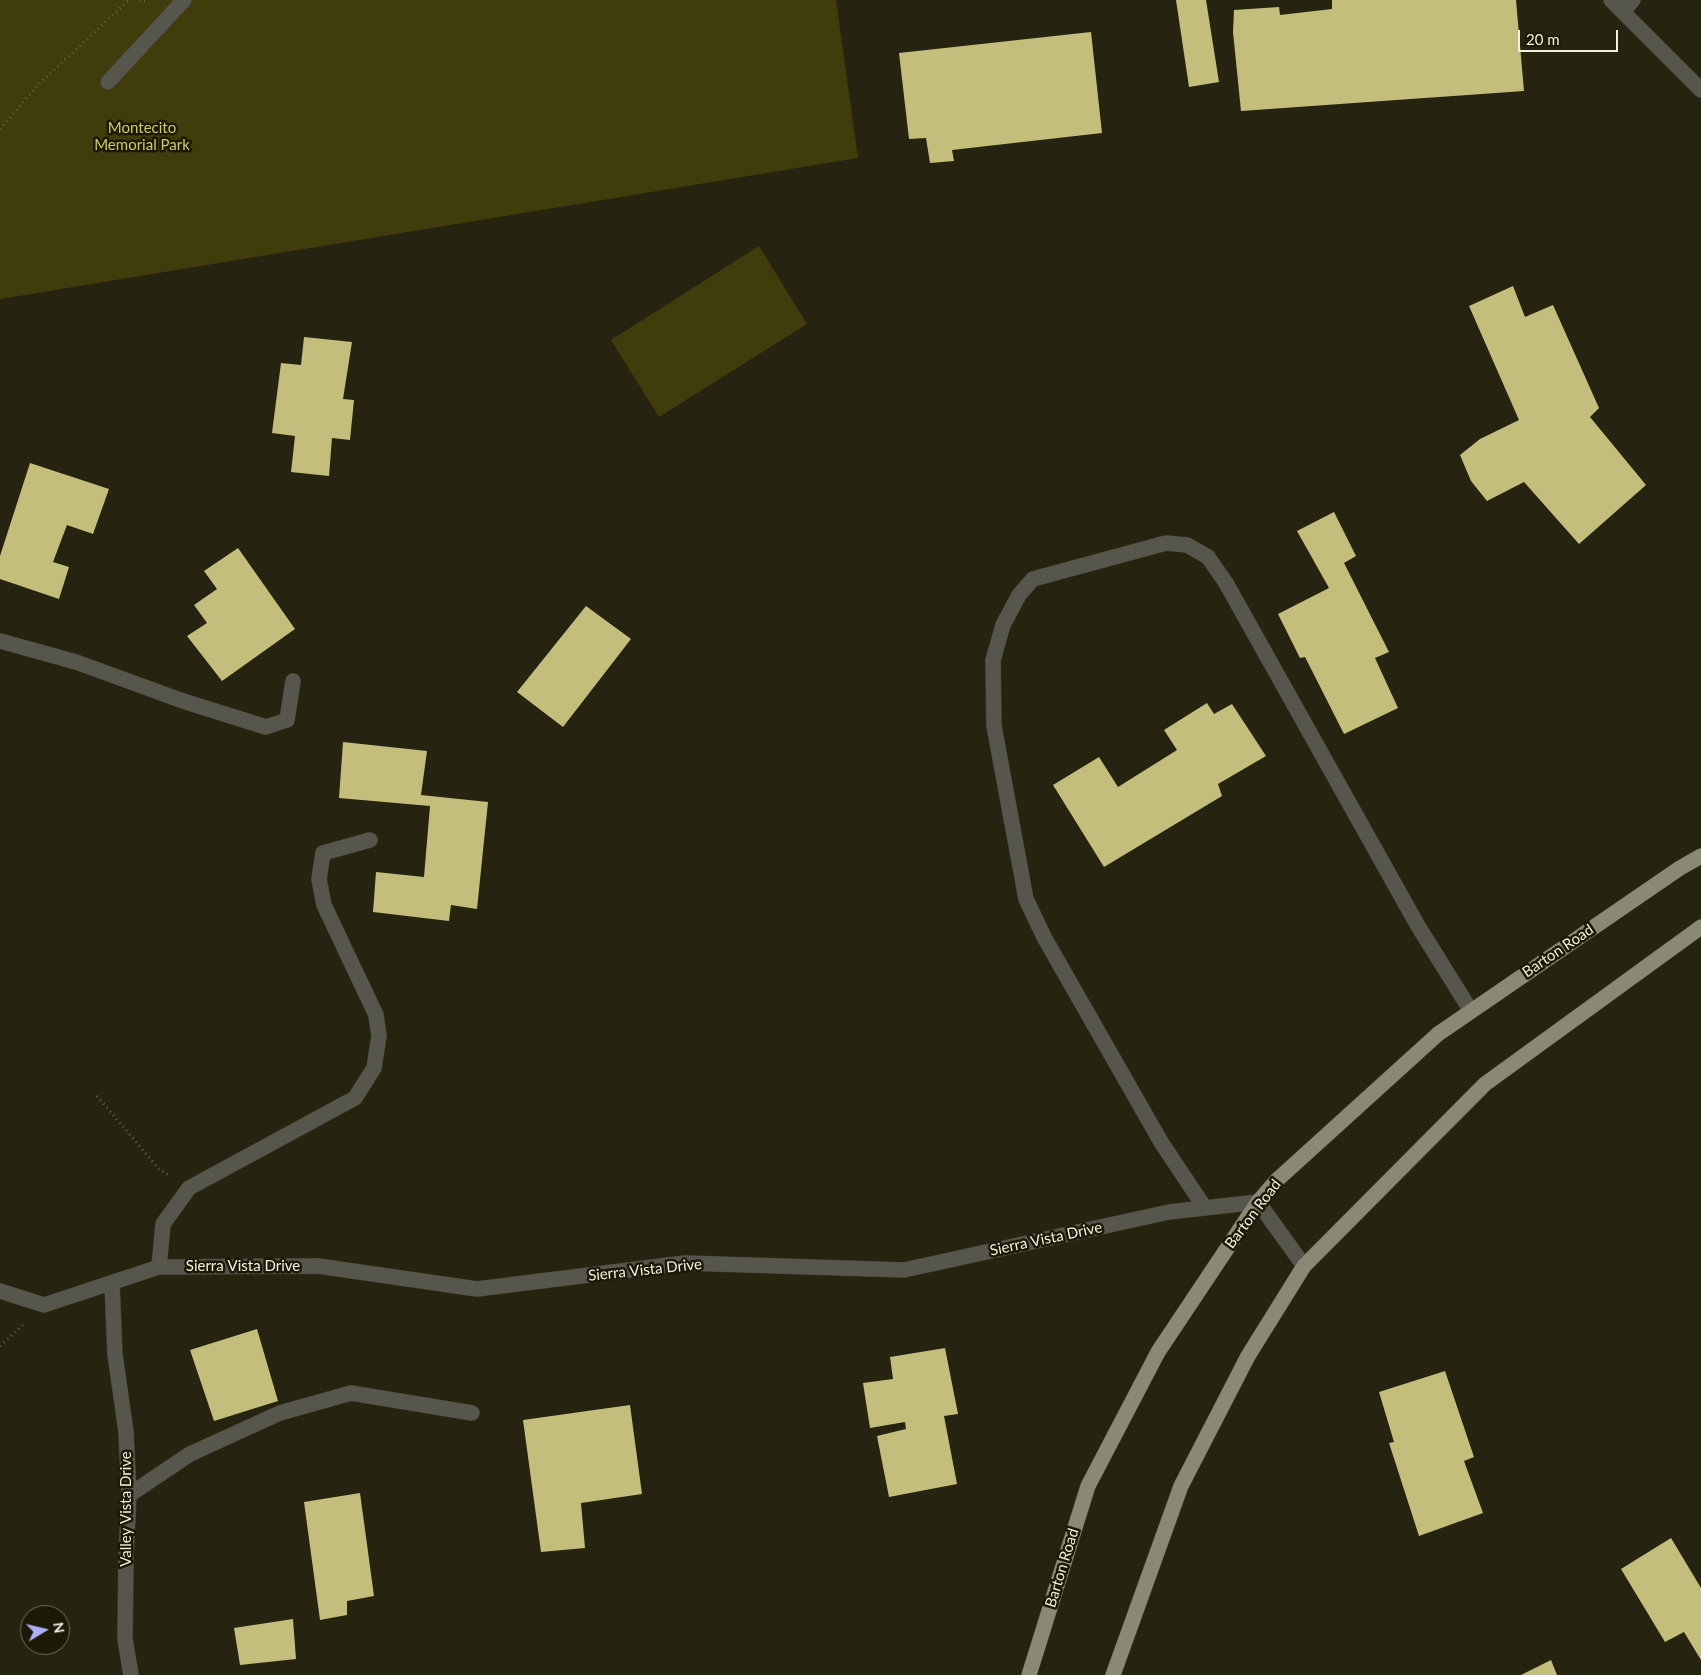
<!DOCTYPE html>
<html>
<head>
<meta charset="utf-8">
<style>
  body { margin:0 }
  #map { position:relative; width:1701px; height:1675px; overflow:hidden; background:#262410; font-family:Lato,sans-serif }
  canvas { display:block }
  .north { position:absolute; left:20px; top:1605px; width:50px; height:50px; box-sizing:border-box; background:#1c1a07; border:1px solid #716f5f; border-radius:50%; rotate:81deg; font-size:14px; font-weight:700; line-height:20px; text-align:center; color:#f0efe2 }
  .north::after { content:''; display:block; margin:auto; width:18px; height:22px; background:#aeaefb; clip-path:polygon(50% 0,100% 100%,50% 72%,0 100%) }
  .scale { position:absolute; left:1518px; top:30px; width:100px; height:22px; box-sizing:border-box; border:2px solid #f0efe2; border-top:0; padding-left:6px; font-size:15px; line-height:18px; white-space:nowrap; color:#f0efe2; -webkit-text-stroke:4px #1c1a07; paint-order:stroke }
</style>
</head>
<body>
<div id="map">
<canvas width="1701" height="1675"></canvas>
<div class="north">N</div>
<div class="scale">20 m</div>
</div>
<script>
const g = document.querySelector('canvas').getContext('2d');
g.lineJoin = 'round';
function fill(path, color) {
  g.fillStyle = color;
  g.fill(path, 'evenodd');
}
function poly(rows) {
  const path = new Path2D();
  for (const r of rows) {
    path.moveTo(r[0], r[1]);
    for (let i = 2; i < r.length; i += 2) path.lineTo(r[i], r[i + 1]);
  }
  return path;
}
function trace(path, color, width, dash) {
  g.strokeStyle = color;
  g.lineWidth = width;
  g.lineCap = dash ? 'butt' : 'round';
  g.setLineDash(dash || []);
  g.stroke(path);
}
function write(font, color, halo, rows, align = 'center') {
  g.font = font + ' Lato,sans-serif';
  g.lineWidth = 5;
  g.setLineDash([]);
  g.textBaseline = 'middle';
  g.strokeStyle = halo;
  g.fillStyle = color;
  for (const [text, x, y, turn = 0] of rows) {
    g.save();
    g.translate(x, y);
    g.rotate((+turn || 0) * Math.PI / 180);
    g.textAlign = isNaN(turn) ? turn : align;
    if (halo) g.strokeText(text, 0, 0);
    g.fillText(text, 0, 0);
    g.restore();
  }
}
const green = poly([
  [0,0,836,0,858,158,0,299],
  [759,246,807,324,659,417,611,340]
]);
const building = poly([
  [1176,0,1206,0,1219,82,1189,87],
  [1332,0,1516,0,1524,91,1241,111,1233,32,1234,10,1279,7,1280,15,1332,9],
  [1091,32,1102,133,952,150,954,161,930,163,926,138,909,139,899,53],
  [1513,286,1525,317,1553,305,1599,408,1590,417,1646,485,1579,544,1524,482,1487,501,1471,481,1460,455,1480,439,1519,420,1469,306],
  [304,337,352,342,343,399,354,400,350,440,332,438,329,476,291,472,295,436,272,433,281,363,301,365],
  [30,463,109,489,93,534,67,525,53,562,69,567,59,599,0,579,0,556],
  [1334,512,1356,556,1344,563,1389,652,1375,658,1398,708,1344,734,1305,657,1300,658,1278,614,1329,588,1297,531],
  [238,548,295,629,222,681,187,636,207,623,194,605,217,589,204,571],
  [586,606,631,639,563,727,517,692],
  [1207,703,1214,714,1232,704,1266,756,1218,784,1222,796,1104,867,1053,785,1099,757,1118,787,1177,750,1164,730],
  [343,742,427,751,421,795,488,802,477,909,451,905,449,921,373,912,376,872,424,877,430,806,339,798],
  [257,1329,278,1401,214,1421,190,1350],
  [945,1348,958,1414,944,1416,957,1484,889,1497,877,1436,906,1429,905,1422,870,1428,863,1383,893,1379,890,1357],
  [1445,1371,1474,1457,1464,1461,1483,1513,1419,1536,1389,1443,1394,1442,1379,1392],
  [630,1405,642,1494,581,1503,585,1548,541,1552,523,1420],
  [360,1493,374,1596,347,1601,347,1615,320,1620,304,1502],
  [1671,1538,1701,1588,1701,1660,1684,1632,1665,1642,1621,1569],
  [293,1619,296,1659,240,1665,234,1628],
  [1551,1660,1557,1675,1521,1675]
]);
const path = poly([
  [139,0,148,1],
  [0,129,38,85,129,0],
  [97,1096,159,1169,169,1175],
  [0,1346,24,1324]
]);
const minor = poly([
  [1611,0,1701,90],
  [1623,12,1633,0],
  [108,82,184,0],
  [0,641,76,662,183,701,266,727,287,720,293,681],
  [1205,1208,1161,1142,1044,937,1026,899,994,726,993,660,1003,625,1019,595,1033,579,1166,543,1187,545,1208,557,1226,583,1418,926,1471,1011],
  [159,1267,163,1224,189,1188,355,1098,374,1068,379,1036,376,1015,324,905,319,879,323,853,370,840],
  [112,1284,115,1354,126,1432,129,1495,126,1556,125,1639,131,1675],
  [0,1291,44,1305,159,1267,318,1266,477,1289,685,1263,904,1270,1169,1212,1258,1202,1304,1266],
  [129,1495,190,1454,280,1413,351,1393,472,1413]
]);
const major = poly([
  [1029,1675,1088,1486,1158,1352,1258,1202,1277,1180,1438,1034,1680,868,1701,856],
  [1113,1675,1181,1486,1248,1356,1304,1266,1485,1084,1701,927]
]);
const parkNames = [
  ["Montecito",142,128],
  ["Memorial Park",142,145]
];
const streetNames = [
  ["Barton Road",1558,951,-34],
  ["Barton Road",1253,1214,-53],
  ["Sierra Vista Drive",1046,1239,-12],
  ["Sierra Vista Drive",243,1266],
  ["Sierra Vista Drive",645,1270,-6],
  ["Valley Vista Drive",126,1509,-90],
  ["Barton Road",1062,1568,-73]
];
fill(green, '#413c0b');
fill(building, '#c4be7d');
trace(minor, '#42402d', 16);
trace(major, '#42402d', 16);
trace(path, '#63614f', 3, [1, 4]);
trace(minor, '#57564d', 15);
trace(major, '#8b8975', 15);
write('15px', '#d1c86c', '#1c1a07', parkNames);
write('15px', '#f0efe2', '#1c1a07', streetNames);
</script>
</body>
</html>
